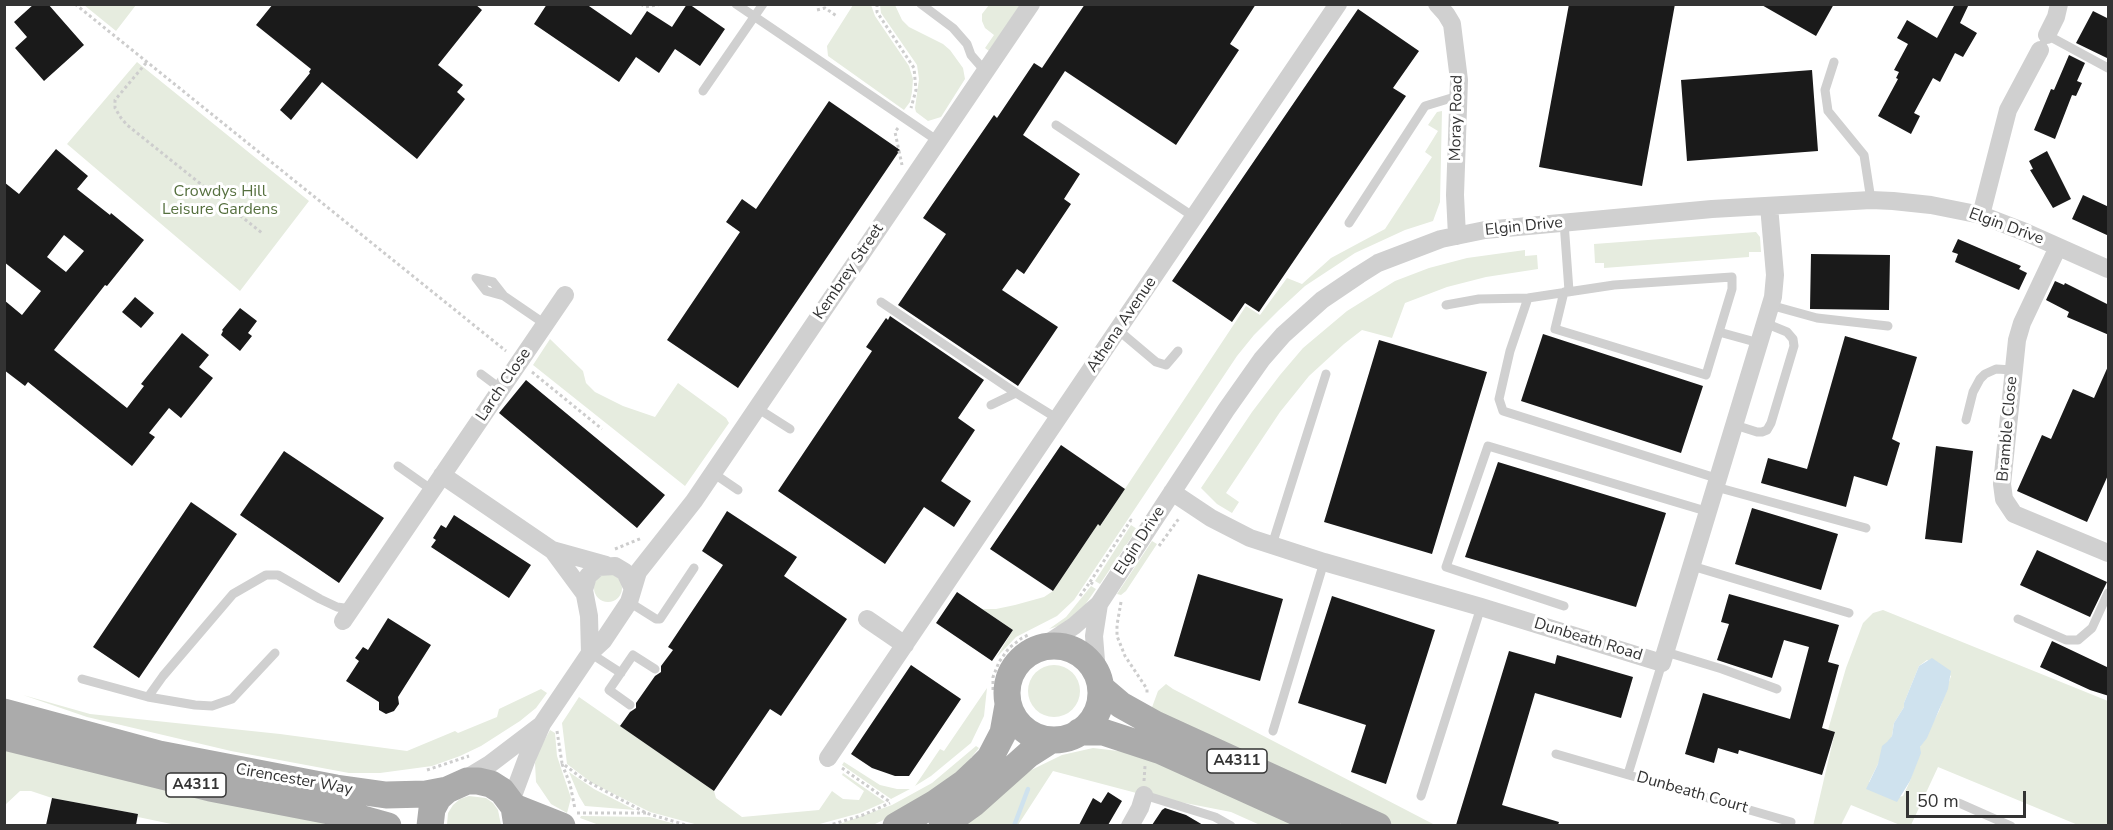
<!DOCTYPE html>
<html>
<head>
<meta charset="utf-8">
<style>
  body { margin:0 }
  #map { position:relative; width:2113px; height:830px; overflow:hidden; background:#fff; font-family:"Nunito Sans",sans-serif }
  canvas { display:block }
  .frame { position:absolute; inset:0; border:6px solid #333; pointer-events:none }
  .scale { position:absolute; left:1906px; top:791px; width:120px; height:27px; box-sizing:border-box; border:3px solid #333; border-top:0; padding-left:8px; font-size:18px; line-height:21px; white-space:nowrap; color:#333; -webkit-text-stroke:4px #fff; paint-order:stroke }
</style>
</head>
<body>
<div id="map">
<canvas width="2113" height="830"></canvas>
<div class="frame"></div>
<div class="scale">50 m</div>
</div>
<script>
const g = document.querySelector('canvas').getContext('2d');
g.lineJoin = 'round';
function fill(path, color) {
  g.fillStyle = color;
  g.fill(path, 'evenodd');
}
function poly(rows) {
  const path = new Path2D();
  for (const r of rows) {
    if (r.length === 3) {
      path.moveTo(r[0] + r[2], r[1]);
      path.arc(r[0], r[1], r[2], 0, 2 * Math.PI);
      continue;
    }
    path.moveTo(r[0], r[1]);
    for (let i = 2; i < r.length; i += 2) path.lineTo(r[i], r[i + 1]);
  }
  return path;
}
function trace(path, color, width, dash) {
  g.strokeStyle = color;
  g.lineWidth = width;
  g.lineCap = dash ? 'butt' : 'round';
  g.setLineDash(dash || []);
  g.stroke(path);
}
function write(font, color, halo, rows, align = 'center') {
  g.font = font + ' "Nunito Sans",sans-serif';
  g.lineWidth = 6;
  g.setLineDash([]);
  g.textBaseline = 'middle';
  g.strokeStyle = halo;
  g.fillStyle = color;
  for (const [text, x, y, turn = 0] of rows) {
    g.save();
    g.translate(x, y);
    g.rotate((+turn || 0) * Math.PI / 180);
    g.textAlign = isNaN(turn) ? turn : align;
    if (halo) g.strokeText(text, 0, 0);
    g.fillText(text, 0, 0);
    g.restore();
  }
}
const green = poly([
  [84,5,136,5,116,31],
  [853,5,871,5,875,16,909,66,913,79,912,92,910,102,904,110,828,56,827,46],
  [880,5,895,5,902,20,909,27,943,44,950,50,963,68,965,79,941,117,928,121,916,112,915,108,919,79,917,65,881,13],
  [989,5,1020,5,989,51,985,48,994,35,985,28,982,21,982,14],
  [137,62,309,201,240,291,67,144],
  [1442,111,1440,202,1433,221,1405,230,1355,253,1305,286,1279,310,1254,335,1237,356,1074,600,1057,616,1016,637,996,658,1013,630,982,609,996,609,1015,605,1044,597,1053,591,1094,530,1090,519,1101,525,1246,306,1260,315,1287,278,1302,284,1331,258,1385,229,1432,157,1425,152,1438,131,1428,125,1437,112],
  [1756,232,1760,237,1761,252,1749,252,1749,257,1604,268,1604,263,1595,263,1594,244],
  [1525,250,1525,256,1537,255,1538,269,1486,277,1447,287,1405,303,1392,338,1362,330,1344,344,1309,376,1280,412,1226,493,1239,502,1232,513,1217,504,1201,488,1252,412,1280,375,1303,348,1347,311,1395,281,1429,268,1467,258],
  [550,339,583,371,586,383,595,392,623,406,655,417,678,383,726,418,729,423,685,486,533,365],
  [1131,525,1137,529,1100,584,1095,581],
  [1152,541,1157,544,1126,591,1121,595,1117,594],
  [608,588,14],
  [1091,586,1096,589,1085,605,1062,625,1049,629,1066,617],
  [1883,610,2108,701,2108,825,2078,825,1938,767,1911,825,1900,825,1851,805,1841,825,1813,826,1835,732,1828,730,1846,668,1863,623,1873,613],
  [1927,660,1951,676,1939,711,1920,747,1910,781,1903,796,1899,797,1869,782,1892,736,1894,723,1904,707,1904,703,1919,666],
  [1054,691,26],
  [1166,684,1173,689,1435,825,1394,825,1151,710,1158,691],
  [987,688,984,716,971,743,931,776,915,786,940,749,944,751],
  [541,689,547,693,536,708,520,721,481,746,460,756,432,766,380,773,349,773,231,751,87,717,23,695,90,714,280,734,407,751,455,731,458,733,497,717,499,709],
  [579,697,714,791,716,798,742,817,819,810,832,791,843,799,859,800,864,791,842,775,843,773,885,802,860,813,816,825,702,826,650,812,592,783,567,764,562,723],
  [550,730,555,733,557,756,571,798,567,813,551,804,536,782,535,763,537,754],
  [976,746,979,748,962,769,910,807,873,825,834,826,892,805,932,783],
  [1093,748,1135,753,1299,825,1260,825,1231,812,1144,795,1053,771,1018,825,959,826,1023,774,1062,755],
  [5,749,338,825,176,825,138,817,138,814,52,798,31,791,20,791,5,805],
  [844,762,880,785,897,789,910,789,891,799,842,765],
  [569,772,594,789,635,810,585,806,579,796],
  [469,796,486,798,493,803,498,810,501,825,447,825,448,813,453,805,460,799],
  [581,816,650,817,679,825,599,825,580,818]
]);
const water = poly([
  [1932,658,1951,671,1948,689,1927,738,1920,747,1921,753,1910,781,1897,802,1866,789,1878,764,1882,746,1887,742,1892,736,1894,723,1904,707,1904,703,1919,666]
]);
const stream = poly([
  [1014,826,1028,789]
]);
const building = poly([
  [34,4,48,4,84,45,44,81,15,48,27,37,14,22],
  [273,4,475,4,482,10,438,65,463,85,457,92,465,99,417,159,322,82,291,120,280,110,310,73,309,72,311,69,256,25],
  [547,4,586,4,631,35,647,11,672,27,687,4,689,4,725,29,700,66,675,49,659,73,636,57,619,82,534,24],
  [1085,4,1256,4,1230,44,1239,50,1176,145,1065,71,1023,135,1080,174,1064,199,1071,204,1024,274,1017,269,1002,290,1058,327,1018,386,898,305,946,234,923,218,994,115,997,118,1034,63,1042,68],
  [1569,4,1675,4,1642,186,1539,167],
  [1760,4,1834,4,1816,36],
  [1955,4,1969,4,1960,23,1977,33,1963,57,1955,53,1940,82,1933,78,1914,113,1920,116,1911,134,1878,116,1898,79,1896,78,1899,72,1894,70,1908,44,1897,38,1907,20,1937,38],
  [1358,9,1419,51,1393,88,1406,96,1259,312,1245,303,1232,322,1172,281],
  [2093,11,2109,19,2109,59,2076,43],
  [2069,55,2085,63,2077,81,2082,83,2076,96,2072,95,2055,139,2034,130,2051,89,2054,90],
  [1812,70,1818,151,1687,161,1681,80],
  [829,101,900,150,738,388,667,340,740,232,726,222,742,199,756,209],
  [56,149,88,176,77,189,110,215,111,213,144,240,107,286,105,285,54,350,127,408,144,386,141,384,182,333,209,355,199,367,213,378,181,418,169,408,149,433,155,437,132,466,28,382,25,386,4,370,4,300,22,315,41,291,4,262,4,182,19,194],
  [64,235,84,251,66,272,47,257],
  [2047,151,2071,199,2053,208,2030,170,2033,169,2029,161],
  [2083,195,2109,207,2109,236,2072,219],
  [1958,239,2021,266,2019,269,2027,273,2019,290,1955,262,1958,254,1952,252],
  [1811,254,1890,255,1889,310,1810,309],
  [2055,281,2064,285,2065,283,2109,305,2109,335,2067,317,2069,312,2046,300],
  [135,297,154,313,141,328,122,312],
  [240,308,257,321,248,333,252,336,240,351,221,335,223,331,222,330],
  [890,316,984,380,958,418,975,430,941,481,971,501,954,527,924,507,885,564,778,491,872,351,866,347,886,318,888,320],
  [1543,334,1703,386,1681,453,1521,401],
  [1845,336,1917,357,1892,439,1900,443,1887,486,1854,476,1846,507,1761,483,1768,458,1807,469],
  [1379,340,1487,372,1432,554,1324,522],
  [2109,364,2109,473,2087,522,2017,491,2042,435,2051,439,2073,389,2094,398],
  [526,380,665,495,637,528,499,413],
  [1061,445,1125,489,1100,526,1098,524,1053,591,990,549],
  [1936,446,1973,451,1962,543,1925,539],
  [284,451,384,518,339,583,240,515],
  [1498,462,1666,513,1636,607,1465,557],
  [191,502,237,534,139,678,93,647],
  [1752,508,1838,534,1821,590,1735,564],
  [727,511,797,557,784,576,847,619,781,716,770,709,714,791,620,726,630,712,636,708,636,703,655,676,661,672,661,666,673,650,668,647,723,565,702,551],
  [454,515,531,565,509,598,431,547,436,540,433,538,441,525,446,528],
  [2037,550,2107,582,2090,617,2020,585],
  [1198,574,1283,599,1260,681,1174,656],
  [957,592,1013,630,992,661,936,623],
  [1729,594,1839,625,1828,662,1839,665,1822,728,1835,732,1822,775,1739,750,1738,754,1718,748,1714,763,1685,754,1703,693,1790,719,1809,647,1784,640,1772,678,1717,660,1729,624,1721,622],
  [1332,596,1435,630,1386,784,1351,772,1366,725,1298,703],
  [388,618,431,645,398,697,399,704,394,711,386,714,379,710,379,702,346,681,359,661,355,658,363,647,368,650],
  [2052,641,2109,668,2109,696,2090,690,2040,667],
  [1509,651,1555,664,1557,655,1633,677,1621,718,1535,693,1502,805,1559,822,1558,825,1456,825],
  [911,665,961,699,909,776,895,776,872,768,851,754],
  [1108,792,1122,801,1108,825,1079,825,1093,798,1101,803],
  [52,798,138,814,136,825,46,825],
  [1165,808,1186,815,1203,825,1152,825,1162,810]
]);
const path = poly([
  [75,4,506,351],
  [641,4,645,7,663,4],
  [877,4,877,12,914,68,916,90,911,108],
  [4,6,6,4],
  [817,10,825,8,838,17],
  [146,63,115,100,115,108,121,118,127,125,262,233],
  [898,128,895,132,902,165],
  [532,372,602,429],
  [1159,546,1180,517],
  [615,549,642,538],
  [1090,582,1131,520,1133,522],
  [1080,596,1090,582,1093,584],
  [1121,602,1117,625,1117,636,1125,656,1147,689,1147,695],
  [993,690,993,677,999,662,1009,648,1022,638,1030,634],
  [557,731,562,763,583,779,646,813,689,826],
  [562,764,570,784,575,809],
  [842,768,890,802],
  [427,770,469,756],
  [1144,781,1145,766],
  [577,813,646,813],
  [827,826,863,815,890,803]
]);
const lane = poly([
  [736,4,938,141],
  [921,4,953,28,967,44,971,55,985,71],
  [2047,35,2108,68],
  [1834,62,1825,90,1828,111,1864,155,1871,200],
  [703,91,763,4],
  [1056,125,1194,217],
  [1564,222,1569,291],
  [1349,223,1425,106,1458,96],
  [476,278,486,291,504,296,545,324],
  [476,278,493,282,504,296],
  [1528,298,1510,351,1499,399,1503,411,1719,479],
  [881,302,1016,393],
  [1446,305,1479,299,1528,298,1614,285,1732,277,1732,289,1706,375,1555,329,1564,292],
  [1770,305,1817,318,1888,326],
  [1118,330,1156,362,1166,365,1178,351],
  [1719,332,1759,343],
  [481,374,501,389],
  [991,405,1016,393,1058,419],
  [757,408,790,429],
  [1966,420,1973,392,1980,379,1985,374,1996,369,2013,370],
  [1735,425,1757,432,1762,432,1767,430,1771,423,1794,346,1793,339,1787,332,1765,323],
  [398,466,432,490],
  [713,473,738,490],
  [1716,487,1866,528],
  [1272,545,1326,374],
  [1692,566,1849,613],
  [629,602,656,619,660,619,694,568],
  [1564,606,1446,567,1488,446,1709,512],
  [2018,619,2066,640,2078,640,2092,628,2108,593],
  [1666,652,1722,669,1777,689],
  [590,653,621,673],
  [82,679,148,697,163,676,233,594,266,575,278,575,320,599,337,607,351,609],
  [148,697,195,705,212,706,232,699,275,653],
  [630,705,609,690,633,655,655,669],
  [1273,731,1324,562],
  [1556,754,1791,822],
  [1628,774,1662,663],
  [1144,795,1215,817,1231,826],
  [1421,796,1481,607],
  [1959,803,2011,826]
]);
const street = poly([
  [1437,4,1446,14,1452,24,1459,80,1455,195,1457,236],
  [2047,35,2056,17,2059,4],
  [1981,215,2008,110,2040,50],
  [2058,247,2022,323,2017,340,2002,484,2004,499,2014,514,2108,553],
  [442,475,552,550,606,565],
  [1172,492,1211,518,1250,538,1324,562,1481,607,1662,663,1773,297,1775,275,1769,206],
  [553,551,584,593],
  [867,619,905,645],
  [343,621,565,295],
  [1042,647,1074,626,1099,604,1226,410,1262,359,1283,335,1322,300,1359,275,1378,263,1441,239,1485,230,1712,209,1871,200,1893,201,1931,205,1981,215,2025,232,2108,269],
  [590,653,589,616,584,590,588,576,598,567,615,566,625,572,632,587],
  [1097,673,1094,636,1099,604],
  [828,758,1338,4],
  [462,781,490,764,540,726],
  [511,801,527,758,542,724,590,653,603,641,629,602,638,572,694,501,1031,4],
  [1130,826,1140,808,1144,795]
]);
const primary = poly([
  [1054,693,47],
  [1101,688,1121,705,1155,724,1378,826],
  [4,712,159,754,336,788,386,795,426,794,447,790],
  [1079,732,1103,732,1161,751,1327,826],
  [4,737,210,788,345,814,388,826],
  [514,807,562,826],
  [430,826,432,809,438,798,447,790,467,781,478,781,491,784,502,791,514,807,517,826],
  [896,826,934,804,964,783,981,767,990,758,1003,733,1008,705],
  [942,826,974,803,1029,754,1051,740]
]);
const shields = [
  [1237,761,60],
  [196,785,60]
];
const shieldNames = [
  ["A4311",1237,761],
  ["A4311",196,785]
];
const streetNames = [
  ["Moray Road",1457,118,-89],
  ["Elgin Drive",1524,227,-6],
  ["Elgin Drive",2006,227,20],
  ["Kembrey Street",849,272,-56],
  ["Athena Avenue",1122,325,-56],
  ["Larch Close",504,385,-56],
  ["Bramble Close",2008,429,-85],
  ["Elgin Drive",1140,541,-57],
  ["Dunbeath Road",1588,640,17],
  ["Cirencester Way",294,780,10],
  ["Dunbeath Court",1692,793,16]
];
const parkNames = [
  ["Crowdys Hill",220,192],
  ["Leisure Gardens",220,210]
];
fill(green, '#e6ecdf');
fill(water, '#cfe2ee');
trace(stream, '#cfe2ee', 4.5);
fill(building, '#1a1a1a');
trace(path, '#cdcdcd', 3, [3, 3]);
trace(lane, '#d0d0d0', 9);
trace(street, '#d0d0d0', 18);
trace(primary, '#ababab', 27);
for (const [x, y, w] of shields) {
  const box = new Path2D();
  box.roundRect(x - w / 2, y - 12, w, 24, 4.5);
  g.fillStyle = '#fff';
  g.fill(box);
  trace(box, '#333', 1.5);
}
write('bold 15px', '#333', null, shieldNames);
write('16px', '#333', '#fff', streetNames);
write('16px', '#56703f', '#fff', parkNames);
</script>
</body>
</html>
